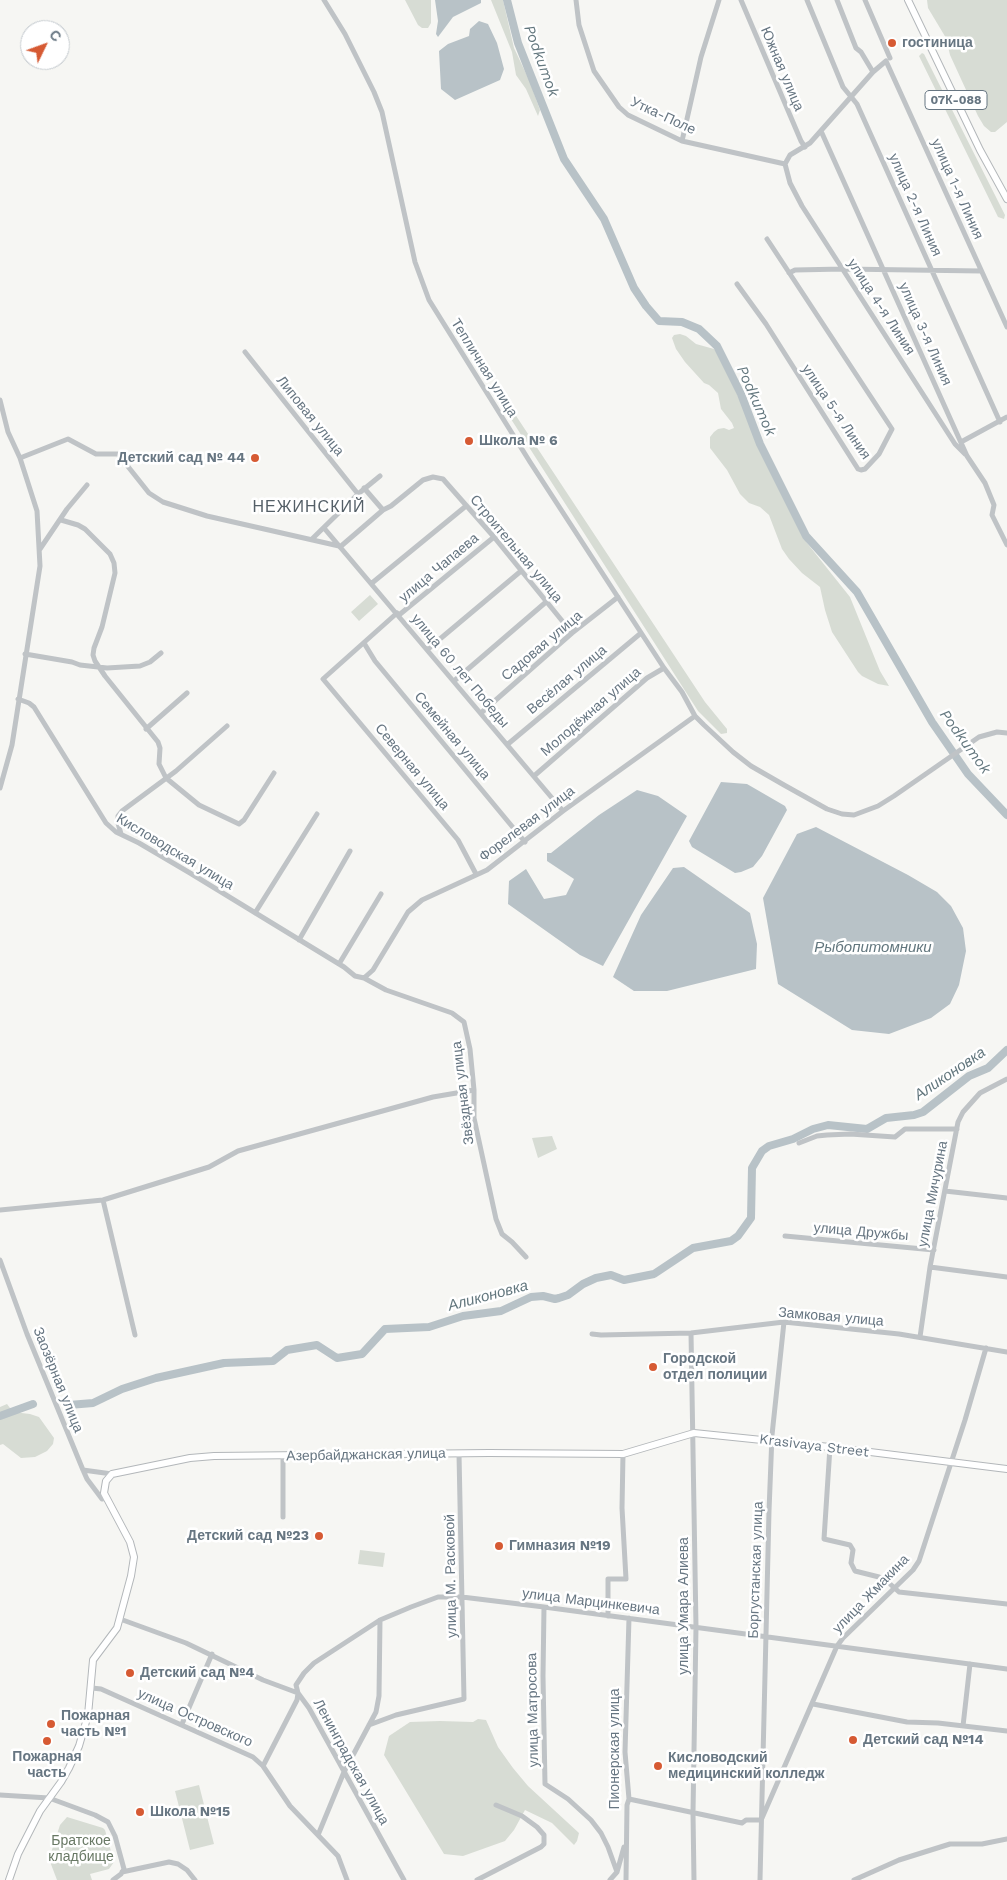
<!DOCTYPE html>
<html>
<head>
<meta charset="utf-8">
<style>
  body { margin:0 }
  #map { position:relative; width:1007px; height:1880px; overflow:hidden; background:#f6f6f3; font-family:"Work Sans",sans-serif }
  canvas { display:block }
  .north { position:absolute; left:20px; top:20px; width:50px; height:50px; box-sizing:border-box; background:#fff; border:1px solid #c2c8cd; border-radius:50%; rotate:48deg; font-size:14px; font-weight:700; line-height:20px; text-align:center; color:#677682 }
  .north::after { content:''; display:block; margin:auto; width:18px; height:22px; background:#d65a33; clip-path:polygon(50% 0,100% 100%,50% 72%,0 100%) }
</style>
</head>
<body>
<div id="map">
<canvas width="1007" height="1880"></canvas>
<div class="north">С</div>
</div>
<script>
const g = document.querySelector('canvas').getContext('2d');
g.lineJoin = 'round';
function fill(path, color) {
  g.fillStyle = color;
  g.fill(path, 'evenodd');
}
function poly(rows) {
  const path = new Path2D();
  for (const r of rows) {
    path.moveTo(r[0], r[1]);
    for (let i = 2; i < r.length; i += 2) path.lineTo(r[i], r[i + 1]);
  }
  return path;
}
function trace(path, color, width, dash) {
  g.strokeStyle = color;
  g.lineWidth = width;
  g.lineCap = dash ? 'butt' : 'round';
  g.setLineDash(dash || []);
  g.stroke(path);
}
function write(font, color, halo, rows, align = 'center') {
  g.font = font + ' "Work Sans",sans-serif';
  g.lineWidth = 5;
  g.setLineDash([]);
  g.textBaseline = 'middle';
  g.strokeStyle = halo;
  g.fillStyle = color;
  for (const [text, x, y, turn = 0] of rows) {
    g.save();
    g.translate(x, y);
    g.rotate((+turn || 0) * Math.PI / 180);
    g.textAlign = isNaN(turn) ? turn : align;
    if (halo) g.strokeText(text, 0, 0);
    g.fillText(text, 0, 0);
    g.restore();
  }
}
const green = poly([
  [405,0,431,0,431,23,428,28,422,28,418,25],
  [491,0,503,0,514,48,530,82,540,110,538,116,526,89,516,75,512,52],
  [927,0,1007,0,1007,122,995,132,991,132,984,126,978,116,950,55,946,38,928,8],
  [922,53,924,54,1005,215,1004,219,998,217,919,56],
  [680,334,686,336,696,344,714,349,723,360,764,459,776,475,793,516,807,543,850,597,880,671,889,686,878,684,862,676,858,672,832,632,825,610,820,587,802,573,789,559,782,549,769,515,760,507,749,503,740,494,727,470,710,448,710,437,714,432,718,429,724,428,729,430,734,428,732,423,721,409,718,393,709,385,704,383,685,362,676,349,672,338,674,335],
  [494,388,499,390,705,702,727,729,727,733,721,734,698,711,493,391],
  [370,595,378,604,359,621,351,612],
  [552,1136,557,1149,538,1158,532,1138],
  [7,1404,13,1412,30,1414,39,1417,54,1438,53,1444,47,1451,35,1457,21,1458,3,1444,0,1445,0,1407],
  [360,1550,385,1553,383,1567,358,1564],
  [478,1719,486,1720,498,1747,513,1768,528,1786,579,1833,577,1841,574,1845,552,1823,525,1810,514,1830,505,1841,463,1856,444,1854,384,1755,389,1736,410,1722,440,1721,473,1722],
  [199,1785,214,1844,190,1850,175,1791],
  [67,1817,103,1828,105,1830,114,1862,109,1869,90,1874,92,1880,57,1880,49,1859,60,1825]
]);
const water = poly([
  [435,0,481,0,481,3,453,17,438,37,436,34,438,21],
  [479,21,488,24,497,43,504,69,500,80,455,100,441,89,439,51,448,44,469,36,470,29],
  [721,782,747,784,785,806,787,810,762,856,753,867,741,872,735,873,692,847,689,841],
  [637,790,658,796,687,816,603,966,580,955,508,904,509,881,526,869,544,899,566,895,574,879,547,861,547,853,551,853,599,815],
  [816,827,908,875,937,892,951,906,963,928,966,951,959,985,950,1004,931,1018,889,1034,852,1030,778,984,763,898,797,834],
  [684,867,750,913,757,944,756,969,667,991,634,991,613,977,641,915,673,868]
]);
const river = poly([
  [507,0,518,43,564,159,604,219,634,288,646,306,659,321,682,322,699,329,717,346,741,394,760,444,806,536,857,592,932,722,968,774,1007,815],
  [69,1405,93,1403,122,1389,156,1378,224,1363,273,1361,287,1350,317,1345,337,1358,362,1354,385,1329,429,1327,463,1316,501,1311,531,1297,543,1296,555,1299,559,1298,568,1295,583,1284,596,1278,611,1275,624,1280,654,1274,693,1248,731,1241,738,1236,751,1218,752,1168,762,1151,769,1146,793,1139,813,1129,828,1125,867,1129,886,1118,914,1115,923,1112,969,1076,988,1068,1007,1050],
  [0,1416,33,1404]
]);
const minor = poly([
  [324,0,345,34,374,92,382,112,415,262,429,300,530,462,664,668,682,692,695,716,704,725,733,752,751,766,784,785,827,809,842,814,854,815,878,806,894,796,979,737,997,732,1007,733],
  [576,0,579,25,594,71,619,107,628,115,682,141,785,164],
  [741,0,801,141,805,147],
  [807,0,843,87,857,104,1000,422],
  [837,0,856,48,861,52,873,72],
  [865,0,890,58],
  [821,131,967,456,985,483,994,505,992,515,1007,545],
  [682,141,701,57,719,0],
  [785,164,790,155,810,143,873,72,886,61,1007,327],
  [785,164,790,183,802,206,955,444,965,454],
  [789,273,795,270,843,269,981,271],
  [737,284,766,324,858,469,861,470,865,469,879,454,892,429,767,239],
  [245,352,358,494],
  [0,400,8,432,20,458],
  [961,442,1007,417],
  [364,488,383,510],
  [61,520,78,525,85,529,110,554,114,563,115,573,102,627,94,648,93,655,95,661,105,676,158,742,160,748,159,764,166,778,199,805,239,824,244,820,274,773],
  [324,528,563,811],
  [312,539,358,494,380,476],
  [340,547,383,510,391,506,423,480,433,477,443,479,494,537,572,633],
  [40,549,67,509,87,485],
  [372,583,466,506],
  [397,613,323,679,458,840,476,874],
  [399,615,494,537],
  [364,643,375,661,525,842],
  [428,649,521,571],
  [25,654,72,662,80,665,107,668,140,666,150,662,161,653],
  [454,681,546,602],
  [18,699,29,703,34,707,106,823,116,832,139,843,190,873,344,967,355,976,364,978,386,990,452,1013,464,1022,470,1049,474,1090,474,1118,496,1219,502,1234,512,1242,526,1257],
  [481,713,572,633,618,597],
  [146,729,187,693],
  [508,744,641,633],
  [534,776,647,678,664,668],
  [0,788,12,745,40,566,37,511,20,458,68,439,96,454,118,454,149,493,163,502,207,516,339,546],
  [121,834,118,823,118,816,122,811,176,771,227,726],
  [255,913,317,814],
  [299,940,350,851],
  [339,964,381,894],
  [364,978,373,970,408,912,422,900,487,870,563,811,695,716],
  [799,1143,817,1136,827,1135,850,1134,895,1137,905,1129,957,1129],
  [945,1191,1007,1198],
  [103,1200,135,1335],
  [0,1210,103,1200,209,1167,238,1151,433,1097,474,1090],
  [785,1236,934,1250],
  [0,1260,27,1334,83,1470,87,1479,102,1499,106,1498],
  [930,1267,1007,1277],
  [691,1333,696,1627,693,1813,694,1880],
  [592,1334,601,1335,691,1333,784,1322,899,1334,1007,1352],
  [920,1337,930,1267,958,1122,963,1112,980,1093,1007,1079],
  [830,1447,824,1539,850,1545,853,1550,851,1563,855,1571,879,1577,889,1583,899,1592,1007,1604],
  [283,1455,283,1517],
  [83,1470,112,1474],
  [544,1607,543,1676,545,1784,568,1799,591,1820,601,1833,608,1847,617,1872],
  [608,1616,608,1579,626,1579,622,1508,623,1454],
  [120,1619,186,1643,263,1680,298,1693,309,1708,404,1880],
  [92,1688,101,1689,253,1757,263,1766,290,1806,338,1856,347,1880],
  [813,1704,907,1722,938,1723,1007,1731],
  [182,1724,212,1654],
  [369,1725,396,1715,464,1699,459,1454],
  [963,1726,970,1664],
  [263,1766,297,1700,298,1693,296,1685,304,1673,314,1663,380,1620,411,1607,438,1597,462,1597,544,1607,1007,1669],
  [0,1795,49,1798,95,1815,108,1822,115,1836,124,1869,121,1874,113,1880],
  [629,1799,742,1823,746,1820,761,1820],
  [762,1818,837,1646,843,1638,913,1570,919,1561,965,1420,986,1348],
  [318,1835,344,1772,376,1712,379,1696,380,1620],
  [122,1872,169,1862,178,1864,187,1870,195,1880],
  [477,1880,541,1847,544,1844,544,1835,537,1827,522,1816,496,1805],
  [610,1880,617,1872,624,1847],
  [626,1880,627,1805,629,1799,625,1752,629,1618],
  [760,1880,769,1511,772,1435,784,1322],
  [854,1880,899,1860,950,1844,982,1844,1007,1839]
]);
const major = poly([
  [908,0,980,150,1007,199],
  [9,1880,18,1854,40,1811,61,1782,69,1768,79,1746,88,1715,93,1660,117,1628,131,1576,134,1557,130,1542,104,1493,106,1481,112,1474,190,1458,214,1456,489,1453,623,1454,694,1433,830,1447,1007,1469]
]);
const markers = [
  [892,43,5,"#d65a33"],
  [469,441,5,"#d65a33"],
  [255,458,5,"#d65a33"],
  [653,1367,5,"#d65a33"],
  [319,1536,5,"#d65a33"],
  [499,1546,5,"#d65a33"],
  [130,1673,5,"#d65a33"],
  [51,1724,5,"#d65a33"],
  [853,1740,5,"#d65a33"],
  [47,1741,5,"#d65a33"],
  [658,1766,5,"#d65a33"],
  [140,1812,5,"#d65a33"]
];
const shields = [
  [956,100,62]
];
const shieldNames = [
  ["07К-088",956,100]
];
const poiNames = [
  ["гостиница",902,43],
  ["Школа № 6",479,441],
  ["Детский сад № 44",245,458,"right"],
  ["Городской",663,1359],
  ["отдел полиции",663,1375],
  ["Детский сад №23",309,1536,"right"],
  ["Гимназия №19",509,1546],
  ["Детский сад №4",140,1673],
  ["Пожарная",61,1716],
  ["часть №1",61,1732],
  ["Детский сад №14",863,1740],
  ["Пожарная",47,1757,"center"],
  ["часть",47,1773,"center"],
  ["Кисловодский",668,1758],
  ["медицинский колледж",668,1774],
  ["Школа №15",150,1812]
];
const streetNames = [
  ["Южная улица",782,69,67],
  ["Утка-Поле",663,116,25],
  ["улица 1-я Линия",957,189,66],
  ["улица 2-я Линия",915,205,66],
  ["улица 4-я Линия",881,307,57],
  ["улица 3-я Линия",925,334,66],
  ["Тепличная улица",484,368,58],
  ["улица 5-я Линия",836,412,56],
  ["Липовая улица",310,416,51],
  ["Строительная улица",516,549,50],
  ["улица Чапаева",439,568,-40],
  ["Садовая улица",542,646,-40],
  ["улица 60 лет Победы",460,671,50],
  ["Весёлая улица",567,680,-40],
  ["Молодёжная улица",591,712,-41],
  ["Семейная улица",452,736,50],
  ["Северная улица",412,767,50],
  ["Форелевая улица",527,824,-37],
  ["Кисловодская улица",175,852,31],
  ["Звёздная улица",463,1093,-97],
  ["улица Мичурина",933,1194,-79],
  ["улица Дружбы",861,1232,5],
  ["Замковая улица",831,1317,5],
  ["Заозёрная улица",58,1380,68],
  ["Krasivaya Street",814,1446,7],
  ["Азербайджанская улица",366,1455,-1],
  ["Боргустанская улица",756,1570,-88],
  ["улица М. Расковой",451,1576,-91],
  ["улица Жмакина",871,1594,-46],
  ["улица Марцинкевича",591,1602,7],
  ["улица Умара Алиева",684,1606,-90],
  ["улица Матросова",533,1710,-91],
  ["улица Островского",195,1718,24],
  ["Пионерская улица",615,1749,-90],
  ["Ленинградская улица",351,1762,61]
];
const parkNames = [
  ["Братское",81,1841],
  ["кладбище",81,1857]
];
const waterNames = [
  ["Podkumok",541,61,70],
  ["Podkumok",756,401,66],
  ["Podkumok",965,742,54],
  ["Рыбопитомники",873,948],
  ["Аликоновка",950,1074,-34],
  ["Аликоновка",488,1296,-15]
];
const quarterNames = [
  ["НЕЖИНСКИЙ",309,507]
];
fill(green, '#d7dcd4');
fill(water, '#b8c2c7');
trace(river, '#b8c2c7', 8);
trace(major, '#b3b7ba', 8);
trace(minor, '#bfc3c6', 5);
trace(major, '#fff', 6);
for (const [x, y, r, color] of markers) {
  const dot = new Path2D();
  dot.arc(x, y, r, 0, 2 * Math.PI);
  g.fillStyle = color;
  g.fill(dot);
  trace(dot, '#fff', 2);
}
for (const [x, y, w] of shields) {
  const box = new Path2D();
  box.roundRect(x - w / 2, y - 9.5, w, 19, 4);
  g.fillStyle = '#fff';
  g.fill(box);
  trace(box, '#677682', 1);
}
write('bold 12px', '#677682', null, shieldNames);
write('bold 14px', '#677682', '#fff', poiNames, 'left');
write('14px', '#677682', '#fff', streetNames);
write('14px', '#697965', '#fff', parkNames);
write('italic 15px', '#63777e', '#fff', waterNames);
g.letterSpacing = '1px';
write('16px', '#545f67', '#fff', quarterNames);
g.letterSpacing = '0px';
</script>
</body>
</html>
